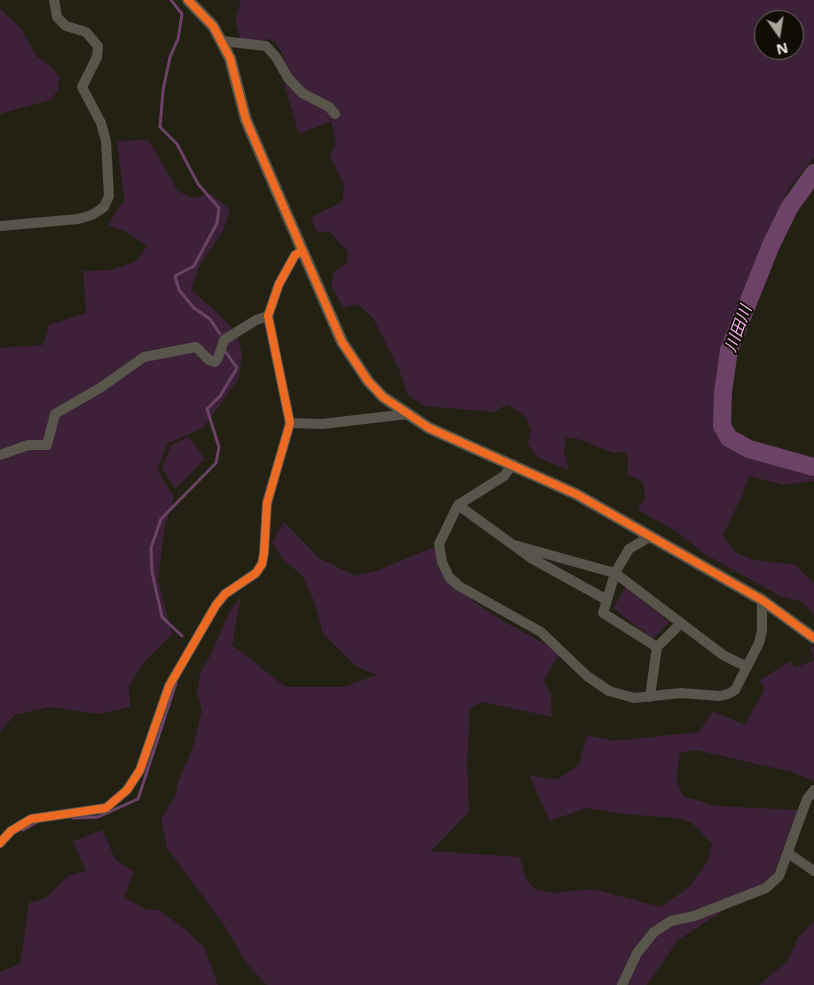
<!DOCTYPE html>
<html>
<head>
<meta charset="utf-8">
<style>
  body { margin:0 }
  #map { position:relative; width:814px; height:985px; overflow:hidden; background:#232014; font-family:"Open Sans",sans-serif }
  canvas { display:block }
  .north { position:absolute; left:754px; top:10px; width:50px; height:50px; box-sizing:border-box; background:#100d05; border:1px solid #6a675d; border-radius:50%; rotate:167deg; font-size:14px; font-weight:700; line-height:20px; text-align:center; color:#f2efe1 }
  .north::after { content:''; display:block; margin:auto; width:18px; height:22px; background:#aaa799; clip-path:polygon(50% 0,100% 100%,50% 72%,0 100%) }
</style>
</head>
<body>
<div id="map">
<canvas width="814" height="985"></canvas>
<div class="north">N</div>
</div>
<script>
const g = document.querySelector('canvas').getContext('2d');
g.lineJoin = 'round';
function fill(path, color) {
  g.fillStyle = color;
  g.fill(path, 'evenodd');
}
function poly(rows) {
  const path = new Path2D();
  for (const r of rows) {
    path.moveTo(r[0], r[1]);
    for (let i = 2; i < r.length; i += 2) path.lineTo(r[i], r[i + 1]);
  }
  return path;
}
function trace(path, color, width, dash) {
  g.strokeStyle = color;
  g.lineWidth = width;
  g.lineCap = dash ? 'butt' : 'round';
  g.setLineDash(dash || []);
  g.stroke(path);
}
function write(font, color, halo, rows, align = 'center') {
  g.font = font + ' "Open Sans","Noto Sans JP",sans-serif';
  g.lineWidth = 4;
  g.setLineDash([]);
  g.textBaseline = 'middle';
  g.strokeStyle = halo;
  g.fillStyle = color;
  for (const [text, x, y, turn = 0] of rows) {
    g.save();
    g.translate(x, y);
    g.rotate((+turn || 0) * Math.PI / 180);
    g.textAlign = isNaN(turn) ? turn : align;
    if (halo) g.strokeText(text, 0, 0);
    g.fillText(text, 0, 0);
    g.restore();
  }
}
const green = poly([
  [241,0,814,0,814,157,789,188,775,215,766,275,729,330,716,372,720,416,734,441,750,454,814,461,814,481,784,485,749,476,743,494,723,535,734,552,754,560,795,565,814,583,814,615,803,602,780,596,703,553,676,531,638,510,645,497,643,482,627,474,628,461,625,451,614,453,575,438,566,438,564,451,569,471,536,456,528,444,531,430,526,417,508,404,493,412,424,406,407,394,399,369,373,318,358,304,343,308,331,285,334,272,347,263,348,252,329,231,317,233,311,217,342,202,344,185,330,156,336,142,331,121,299,134,285,87,284,58,276,42,268,39,245,42,240,38,235,20],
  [764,20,794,20,794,50,764,50],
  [0,9,21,28,36,56,52,67,59,77,58,91,50,100,0,114],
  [149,140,177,190,191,198,210,194,230,209,224,229,199,266,191,290,219,314,237,334,242,354,239,378,203,428,168,443,157,470,174,497,164,530,158,580,172,634,145,661,129,686,130,707,100,714,49,707,15,715,0,732,0,348,43,345,49,325,86,313,83,271,112,270,136,261,147,246,127,232,108,225,124,200,117,141],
  [189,437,205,459,175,489,162,469,171,445],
  [284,522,319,558,355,576,379,570,431,548,439,551,461,592,496,617,560,652,544,681,551,695,552,717,483,702,470,708,467,764,469,812,431,851,520,857,525,877,535,889,554,893,593,889,661,907,689,887,707,862,712,844,692,823,676,818,624,814,586,808,550,821,529,775,556,780,579,765,587,735,613,741,699,732,713,711,745,725,764,690,760,680,790,661,795,668,814,660,809,643,814,648,814,781,792,772,696,750,680,753,676,779,683,796,716,806,799,810,771,880,678,940,647,985,267,985,246,963,226,928,167,848,161,819,176,795,178,782,193,747,202,710,197,694,200,673,210,656,230,611,241,596,232,645,286,687,343,687,377,675,356,666,323,634,314,601,303,576,284,561,272,543],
  [626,587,669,622,653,639,613,608],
  [103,830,115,859,134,872,124,897,145,909,158,910,180,925,204,947,218,985,0,985,0,972,20,964,29,903,46,898,68,876,86,871,73,841],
  [814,922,814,985,759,985,788,961,798,937]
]);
const stream = poly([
  [171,0,182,14,178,39,170,57,163,90,160,127,177,144,198,184,219,208,217,223,194,266,175,276,179,290,194,308,210,319,220,334],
  [182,636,162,617,152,572,151,548,161,519,216,463,219,447,207,409,220,396,237,368,225,351],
  [73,818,98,817,138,799,176,683],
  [23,830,37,822]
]);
const river = poly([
  [814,173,789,208,771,245,729,350,723,392,722,426,729,438,749,449,814,467]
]);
const minor = poly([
  [222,41,266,46,276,57,288,78,302,93,329,107,335,114],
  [0,226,78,219,92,215,104,207,109,196,106,141,101,123,82,87,97,57,98,46,86,32,66,26,57,17,54,0],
  [290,423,322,424,408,414],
  [0,455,28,445,47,445,55,414,100,388,144,357,196,347,209,360,215,362,218,358,224,340,256,320,268,316],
  [513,464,504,476,458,505,439,544,442,562,449,577,459,586,541,632,587,676,609,691,634,698,681,693,720,696,728,694,735,690,759,643,762,631,762,600],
  [458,505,531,558,607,600,615,573,629,549,651,536],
  [514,545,615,573,723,655,747,667],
  [607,600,603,613,657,647],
  [650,697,657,647,681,623],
  [0,843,11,831,31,819,106,808,127,790,140,770,169,686,216,605,225,594,256,573,262,564,264,553,267,503,290,423,268,316,279,284,295,255,302,251],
  [788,853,814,871],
  [622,985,637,953,654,932,671,921,694,916,766,888,779,876,807,799,814,790]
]);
const tertiary = poly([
  [188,0,213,26,230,58,246,120,342,342,368,381,383,397,429,428,576,494,762,600,814,638]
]);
const cycleway = poly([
  [188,0,213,26,230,58,246,120,342,342,368,381,383,397,429,428,576,494,762,600,814,638],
  [0,843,11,831,31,819,106,808,127,790,140,770,169,686,216,605,225,594,256,573,262,564,264,553,267,503,290,423,268,316,279,284,295,255,302,251]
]);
const waterNames = [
  ["川田川",739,329,-70]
];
fill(green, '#3d2139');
trace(stream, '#6c4267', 3);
trace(river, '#6c4267', 18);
trace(minor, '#58554b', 10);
trace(tertiary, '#58554b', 12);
trace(cycleway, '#ed6a23', 8);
write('italic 16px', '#f3acec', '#100d05', waterNames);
</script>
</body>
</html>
